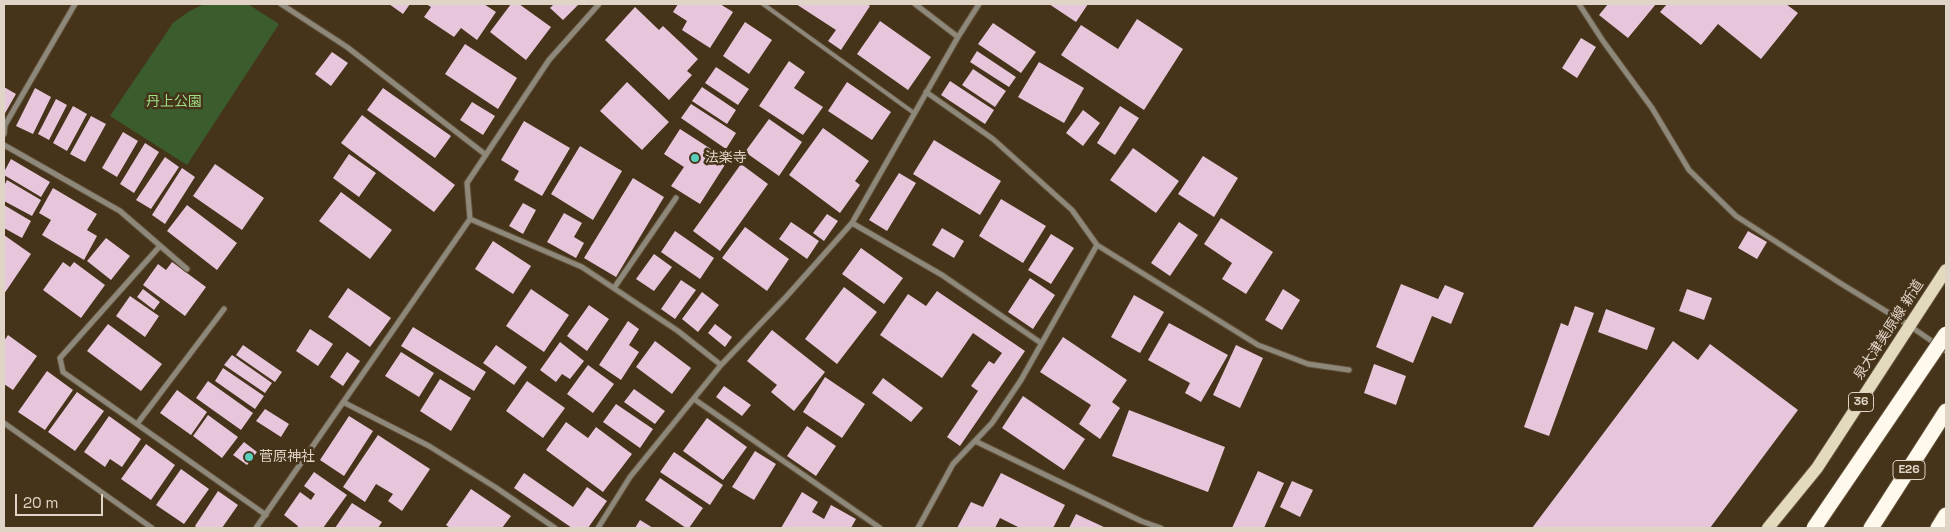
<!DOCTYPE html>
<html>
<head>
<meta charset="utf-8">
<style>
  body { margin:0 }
  #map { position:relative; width:1950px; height:532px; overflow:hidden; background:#45331a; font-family:"Space Grotesk",sans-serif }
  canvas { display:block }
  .frame { position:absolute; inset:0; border:5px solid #e0d4c6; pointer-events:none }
  .scale { position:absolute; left:15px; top:494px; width:88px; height:22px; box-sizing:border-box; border:2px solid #e0d4c6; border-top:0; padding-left:6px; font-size:15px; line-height:18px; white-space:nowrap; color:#e0d4c6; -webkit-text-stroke:4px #45331a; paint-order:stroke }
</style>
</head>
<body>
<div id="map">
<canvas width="1950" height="532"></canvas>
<div class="frame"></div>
<div class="scale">20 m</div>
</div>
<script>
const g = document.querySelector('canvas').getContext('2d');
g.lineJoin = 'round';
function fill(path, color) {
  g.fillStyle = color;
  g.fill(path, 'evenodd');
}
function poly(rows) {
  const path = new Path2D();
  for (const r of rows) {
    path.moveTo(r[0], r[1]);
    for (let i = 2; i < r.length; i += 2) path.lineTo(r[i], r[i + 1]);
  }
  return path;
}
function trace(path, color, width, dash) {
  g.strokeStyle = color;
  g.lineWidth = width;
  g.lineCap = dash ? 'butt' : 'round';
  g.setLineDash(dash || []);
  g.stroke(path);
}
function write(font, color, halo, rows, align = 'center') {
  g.font = font + ' "Space Grotesk","Noto Sans JP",sans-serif';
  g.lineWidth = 5;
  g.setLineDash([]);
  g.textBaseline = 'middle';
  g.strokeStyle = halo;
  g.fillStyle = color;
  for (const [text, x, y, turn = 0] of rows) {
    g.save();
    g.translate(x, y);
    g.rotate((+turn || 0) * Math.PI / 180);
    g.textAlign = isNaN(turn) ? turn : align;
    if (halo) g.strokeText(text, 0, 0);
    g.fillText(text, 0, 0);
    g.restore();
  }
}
const green = poly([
  [204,4,248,4,279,24,187,165,110,116,173,23,188,12]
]);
const building = poly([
  [389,4,410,4,403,14],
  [426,4,484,4,496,12,477,40,461,28,454,37,424,17,431,7],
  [511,4,519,4,551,27,526,60,490,32],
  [554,4,579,4,563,20,550,8],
  [678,4,720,4,733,12,710,48,682,30,687,21,673,12],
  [796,4,867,4,870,6,841,50,828,41,836,30],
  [1049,4,1088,4,1076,22],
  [1608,4,1656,4,1628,38,1599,15],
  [1667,4,1786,4,1798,13,1761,59,1718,24,1701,45,1660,12],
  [635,7,659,30,663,26,698,59,687,71,692,75,669,100,605,40],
  [1137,19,1183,49,1144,110,1061,55,1081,25,1118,49],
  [880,21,931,57,908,90,857,54],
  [745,22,772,40,749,74,723,56],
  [993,23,1036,52,1021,73,978,44],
  [1581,38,1596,47,1577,78,1562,68],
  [465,44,517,78,498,109,445,74],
  [977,51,1016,77,1009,87,970,62],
  [332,52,348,63,331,86,315,74],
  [789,61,805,72,794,88,823,107,803,135,759,106],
  [1039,62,1084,88,1064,123,1018,97],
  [716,67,749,89,738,105,705,83],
  [973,69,1006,91,995,107,962,85],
  [950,81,994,110,985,124,941,95],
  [627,82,669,122,642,150,600,111],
  [847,82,891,112,872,140,828,111],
  [4,87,16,94,4,115],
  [702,87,736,110,727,124,692,101],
  [35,88,51,97,33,134,16,126],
  [383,88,451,136,435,158,367,110],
  [56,99,67,105,49,140,38,134],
  [472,102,495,116,483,135,460,120],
  [691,104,736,133,726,149,681,118],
  [73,106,87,114,67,151,53,143],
  [1120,106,1139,118,1115,155,1097,143],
  [1083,110,1100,123,1083,146,1066,133],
  [362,115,455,185,434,212,341,143],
  [91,116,106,124,85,162,70,154],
  [769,119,802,142,779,176,745,152],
  [524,121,570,148,542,196,514,180,519,171,501,160],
  [823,128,869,161,855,181,860,185,840,213,789,175],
  [680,129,728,160,700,204,671,186,684,167,664,154],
  [123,132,138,141,117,177,102,168],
  [934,140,1001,181,980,215,913,174],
  [145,143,159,152,134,193,120,184],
  [580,146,622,171,593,220,551,194],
  [1133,148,1179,181,1156,213,1110,180],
  [349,154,376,173,359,197,333,178],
  [1203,156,1238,178,1214,217,1178,194],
  [165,157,179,167,151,209,136,200],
  [11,159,50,182,41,197,4,175,4,172],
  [215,164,264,198,242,230,193,196],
  [741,164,768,184,720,251,693,231],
  [182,168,195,177,165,224,152,215],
  [899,173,916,183,887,231,869,220],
  [633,178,664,197,616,277,584,258],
  [7,180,41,200,32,216,4,201,4,186],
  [53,188,97,214,87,230,97,236,84,260,42,235,51,220,39,213],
  [341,192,392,230,370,259,319,221],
  [1001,199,1046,226,1023,263,979,236],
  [523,203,536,210,523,234,509,226],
  [4,205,31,221,22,238,4,228],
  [187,205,237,243,217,270,167,231],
  [564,213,582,223,574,237,584,243,576,258,547,242],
  [827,214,838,221,824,241,813,233],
  [1221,218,1273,252,1246,294,1222,279,1232,263,1204,244],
  [791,222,819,241,807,259,779,239],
  [1179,222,1198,235,1170,276,1151,263],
  [745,227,789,259,767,291,722,258],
  [942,228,964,241,954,258,932,245],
  [675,231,714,258,700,279,661,252],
  [1748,231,1767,242,1757,259,1738,248],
  [1051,234,1074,248,1051,284,1028,270],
  [4,235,31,254,4,294],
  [106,238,130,256,111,280,87,261],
  [493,241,531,266,513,294,475,269],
  [861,248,903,278,884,304,842,274],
  [654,254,672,267,654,291,636,279],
  [63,262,70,267,74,262,105,285,81,318,43,290],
  [172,262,206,287,185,316,143,285,158,264,166,270],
  [1030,278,1055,295,1033,329,1008,312],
  [681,280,696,290,675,319,661,309],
  [1401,284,1438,299,1445,285,1464,293,1451,324,1432,316,1413,363,1376,347],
  [844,287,877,312,837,364,805,339],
  [348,288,391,318,370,347,328,317],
  [143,289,160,302,154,310,137,297],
  [531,289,569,315,544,352,506,326],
  [1283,289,1300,300,1282,330,1265,320],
  [1687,289,1712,298,1704,320,1679,311],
  [937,291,1025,351,960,446,947,437,978,391,971,386,989,361,994,364,1002,353,973,333,942,378,880,335,908,294,926,306],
  [702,292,719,305,698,332,682,319],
  [1134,295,1164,312,1140,353,1111,337],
  [130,296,159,316,145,337,116,316],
  [589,305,609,319,587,351,567,336],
  [1575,306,1594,313,1549,436,1524,427,1561,323,1568,326],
  [1606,309,1655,328,1647,350,1598,332],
  [628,321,639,329,629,345,639,352,621,380,599,365],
  [1169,323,1228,355,1201,402,1185,393,1190,383,1148,360],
  [108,324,162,364,141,391,87,351],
  [715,324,732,337,725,347,708,333],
  [413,327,486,372,474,391,401,346],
  [310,329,333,344,318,366,296,351],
  [772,330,825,372,794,411,771,392,777,385,747,361],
  [8,335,37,356,13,390,4,384,4,341],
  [1063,337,1127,380,1112,402,1120,408,1100,439,1079,424,1091,405,1040,372],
  [655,341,691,368,672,394,636,367],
  [1673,341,1698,360,1710,344,1798,410,1710,528,1532,528],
  [560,342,584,361,570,379,562,374,556,382,540,370],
  [243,345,282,372,275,382,236,355],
  [496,345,527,367,514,385,483,363],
  [1236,345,1263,358,1240,408,1213,395],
  [347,352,360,361,343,386,330,377],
  [401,352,434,373,419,397,385,376],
  [232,355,272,383,265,393,224,365],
  [1374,364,1406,376,1396,405,1364,393],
  [588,365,614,384,593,413,567,394],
  [223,368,264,396,255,409,215,381],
  [47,371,73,390,45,430,18,412],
  [825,377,865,404,842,438,803,412],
  [883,378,923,408,911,422,872,393],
  [440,379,471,398,451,431,420,411],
  [208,381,253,413,241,430,196,398],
  [527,381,565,408,543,438,506,411],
  [724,386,751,405,742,416,716,397],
  [634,389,665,411,655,424,624,402],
  [177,390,207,412,191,435,160,413],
  [77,392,104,411,75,451,48,432],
  [1023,396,1085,439,1064,470,1002,428],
  [616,404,653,429,640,448,603,422],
  [265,409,289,424,281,437,256,421],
  [1129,410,1225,447,1208,492,1112,456],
  [208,415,238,437,222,458,193,436],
  [109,416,141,439,122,467,110,459,105,467,84,452],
  [349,416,373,431,344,476,320,460],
  [707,418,747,447,723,480,683,451],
  [566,422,588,438,596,427,632,454,603,492,546,450],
  [807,426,836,446,816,476,787,456],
  [378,435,430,469,402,511,388,501,393,494,376,484,365,502,343,487],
  [244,442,257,452,247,465,233,455],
  [146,444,175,465,151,500,121,479],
  [755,451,776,464,754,500,732,487],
  [674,452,723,485,710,505,660,472],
  [181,469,209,489,184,524,156,505],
  [1258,471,1284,483,1264,528,1232,528],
  [314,472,347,495,323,528,297,528,298,526,284,515,300,492,311,500,315,494,304,486],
  [524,473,573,507,587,487,607,501,588,528,572,528,514,488],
  [1001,473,1065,505,1053,528,1020,528,1000,518,995,528,957,528,971,502,983,507],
  [660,478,703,508,689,528,686,528,645,500],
  [1292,481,1313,490,1300,517,1280,507],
  [471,489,511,516,502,528,450,528,446,525],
  [218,491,238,505,222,528,197,528,195,526],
  [802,492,818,502,812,512,824,519,831,505,856,519,851,528,781,528],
  [352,503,382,522,378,528,335,528],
  [1076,514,1106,528,1069,528],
  [640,520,653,528,635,528]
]);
const lane = poly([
  [763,4,914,113]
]);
const street = poly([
  [281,4,347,47,486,155],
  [915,4,958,37],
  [1579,4,1603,41,1652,108,1689,170,1736,216,1840,283,1910,326,1946,351],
  [926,92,993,139,1072,210,1097,245,1258,345,1308,364,1349,370],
  [4,134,5,125,75,4],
  [4,145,120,211,187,269],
  [470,219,582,267,678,331,721,365],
  [852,223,942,275,1041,343],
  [160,246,60,358,63,372,266,515],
  [614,288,676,198],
  [694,399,880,528],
  [343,402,429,446,495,487,555,528],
  [4,423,152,528],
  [137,424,224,309],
  [975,441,1141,521,1161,528],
  [256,528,470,219,467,183,549,60,599,4],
  [598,528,630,477,721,365,786,297,852,223,958,37,979,4],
  [918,528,953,464,992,423,1021,380,1097,245]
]);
const primary = poly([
  [1768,528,1817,468,1946,270]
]);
const highway = poly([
  [1871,528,1946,411],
  [1938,528,1946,515]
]);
const highwayBridge = poly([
  [1814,528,1946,334]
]);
const markers = [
  [695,158,5,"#5acebd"],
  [249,457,5,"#5acebd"]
];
const shields = [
  [1861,402,25],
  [1909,470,32]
];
const shieldNames = [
  ["36",1861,402],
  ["E26",1909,470]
];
const parkNames = [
  ["丹上公園",174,102]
];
const poiNames = [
  ["法楽寺",705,158],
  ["菅原神社",259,457]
];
const streetNames = [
  ["泉大津美原線 新道",1889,330,-57]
];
fill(green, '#3b5d2d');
fill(building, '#e7c6db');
trace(lane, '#615039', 5.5);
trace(street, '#615039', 7);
trace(primary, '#615039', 14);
trace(highway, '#615039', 17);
trace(lane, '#8d887a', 4);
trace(street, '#8d887a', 5);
trace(primary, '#e3d9bc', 12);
trace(highway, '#fef9ec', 15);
trace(highwayBridge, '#615039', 17, []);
trace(highwayBridge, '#fef9ec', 15);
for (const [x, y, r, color] of markers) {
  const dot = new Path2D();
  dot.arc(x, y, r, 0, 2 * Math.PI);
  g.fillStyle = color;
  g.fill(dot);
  trace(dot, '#45331a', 2);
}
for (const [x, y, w] of shields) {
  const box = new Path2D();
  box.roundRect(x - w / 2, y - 9.5, w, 19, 4);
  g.fillStyle = '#45331a';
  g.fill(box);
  trace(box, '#e0d4c6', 1);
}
write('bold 12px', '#e0d4c6', null, shieldNames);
write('14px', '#9edf85', '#45331a', parkNames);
write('14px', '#e0d4c6', '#45331a', poiNames, 'left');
write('14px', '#e0d4c6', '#45331a', streetNames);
</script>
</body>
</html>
